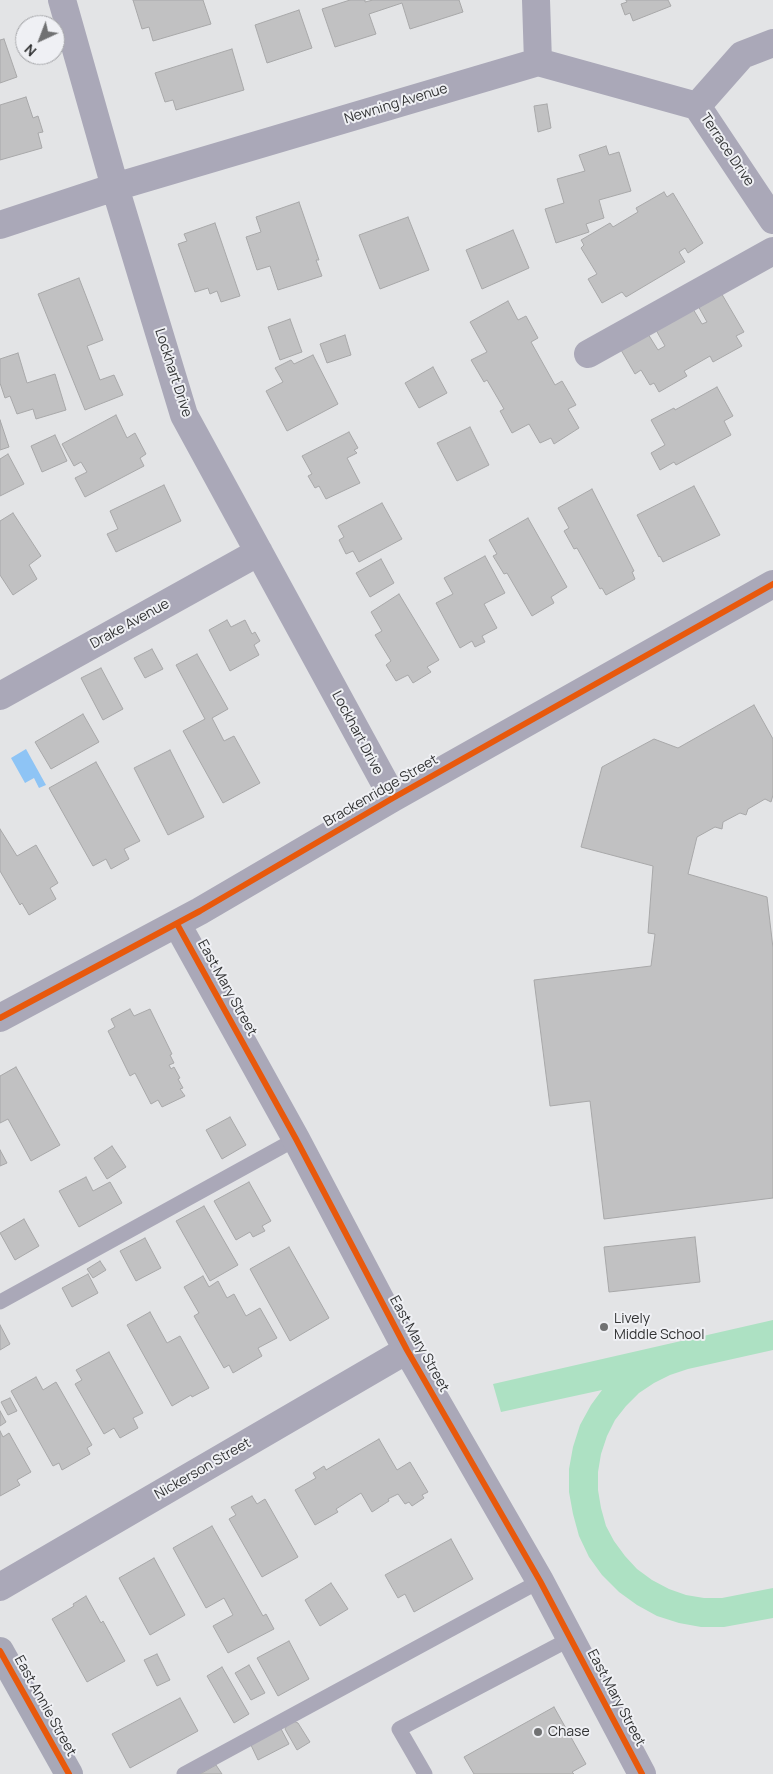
<!DOCTYPE html>
<html>
<head>
<meta charset="utf-8">
<style>
  body { margin:0 }
  #map { position:relative; width:773px; height:1774px; overflow:hidden; background:#e3e4e6; font-family:Manrope,sans-serif }
  canvas { display:block }
  .north { position:absolute; left:15px; top:15px; width:50px; height:50px; box-sizing:border-box; background:#eff0f4; border:1px solid #a3a4a7; border-radius:50%; rotate:223deg; font-size:14px; font-weight:700; line-height:20px; text-align:center; color:#323334 }
  .north::after { content:''; display:block; margin:auto; width:18px; height:22px; background:#707172; clip-path:polygon(50% 0,100% 100%,50% 72%,0 100%) }
</style>
</head>
<body>
<div id="map">
<canvas width="773" height="1774"></canvas>
<div class="north">N</div>
</div>
<script>
const g = document.querySelector('canvas').getContext('2d');
g.lineJoin = 'round';
function fill(path, color) {
  g.fillStyle = color;
  g.fill(path, 'evenodd');
}
function poly(rows) {
  const path = new Path2D();
  for (const r of rows) {
    path.moveTo(r[0], r[1]);
    for (let i = 2; i < r.length; i += 2) path.lineTo(r[i], r[i + 1]);
  }
  return path;
}
function trace(path, color, width, dash) {
  g.strokeStyle = color;
  g.lineWidth = width;
  g.lineCap = dash ? 'butt' : 'round';
  g.setLineDash(dash || []);
  g.stroke(path);
}
function write(font, color, halo, rows, align = 'center') {
  g.font = font + ' Manrope,sans-serif';
  g.lineWidth = 4;
  g.setLineDash([]);
  g.textBaseline = 'middle';
  g.strokeStyle = halo;
  g.fillStyle = color;
  for (const [text, x, y, turn = 0] of rows) {
    g.save();
    g.translate(x, y);
    g.rotate((+turn || 0) * Math.PI / 180);
    g.textAlign = isNaN(turn) ? turn : align;
    if (halo) g.strokeText(text, 0, 0);
    g.fillText(text, 0, 0);
    g.restore();
  }
}
const green = poly([
  [773,1320,773,1350,688,1369,670,1375,654,1383,639,1393,626,1406,615,1420,607,1436,601,1454,598,1472,598,1490,601,1508,606,1526,614,1541,625,1556,637,1569,652,1580,669,1589,686,1595,704,1598,722,1598,773,1588,773,1618,724,1627,701,1627,679,1623,657,1616,637,1605,619,1592,602,1575,589,1557,579,1536,573,1514,569,1492,569,1469,573,1447,580,1425,591,1405,602,1390,501,1412,493,1384]
]);
const water = poly([
  [26,749,46,785,39,788,34,778,25,783,11,758]
]);
const building = poly([
  [133,0,203,0,211,24,153,41,149,27,142,29,133,0],
  [350,0,365,0,365,2,373,0,459,0,463,12,410,29,402,3,369,14,376,34,335,47,322,9,350,0],
  [626,0,668,0,671,6,633,21,630,13,625,15,621,4,627,2,626,0],
  [299,10,312,48,267,63,255,25,299,10],
  [4,39,17,77,0,83,0,40,4,39],
  [232,49,244,90,176,110,173,100,165,102,155,73,232,49],
  [26,97,33,118,38,116,43,132,38,133,42,148,0,160,0,105,26,97],
  [547,104,551,128,538,132,534,106,547,104],
  [606,146,609,155,619,152,631,191,599,200,604,218,586,224,589,232,556,243,545,209,564,203,557,179,585,171,579,155,606,146],
  [664,192,667,197,673,193,703,243,688,253,685,248,679,252,685,262,626,297,622,292,602,303,588,279,597,274,581,248,584,245,581,240,610,223,613,227,638,212,636,208,664,192],
  [299,202,319,260,316,260,322,276,278,290,270,266,257,270,246,237,261,232,256,217,299,202],
  [408,217,429,270,380,289,359,235,408,217],
  [215,223,240,296,221,302,217,291,210,294,208,288,195,292,178,244,187,241,184,234,215,223],
  [513,230,529,268,482,289,466,250,513,230],
  [79,278,103,340,87,346,100,380,114,375,123,395,85,410,38,294,79,278],
  [720,291,744,332,736,336,742,346,713,362,710,356,684,371,687,376,659,392,654,383,650,385,641,370,635,374,621,350,648,334,658,350,665,346,656,330,693,309,702,324,707,322,697,304,720,291],
  [508,301,518,320,526,316,538,338,531,342,555,385,562,381,576,405,568,409,579,428,554,444,551,438,540,443,529,424,512,433,500,411,504,409,487,380,484,382,471,360,487,352,470,322,508,301],
  [290,319,302,352,280,360,268,327,290,319],
  [345,335,351,355,327,363,320,344,345,335],
  [18,353,27,383,55,374,66,410,36,419,33,409,17,414,10,396,5,398,0,383,0,359,18,353],
  [313,355,338,404,287,431,266,391,283,382,275,368,291,360,294,364,313,355],
  [433,367,447,393,419,408,405,383,433,367],
  [717,387,733,416,724,421,731,435,676,465,674,462,660,470,651,453,665,445,651,420,674,408,675,410,717,387],
  [116,415,127,438,135,433,146,454,140,458,144,466,85,497,75,478,87,472,81,462,74,466,62,444,116,415],
  [0,420,9,447,0,450,0,420],
  [470,427,489,465,457,481,437,443,470,427],
  [349,432,358,448,354,450,357,453,347,458,360,483,326,499,319,486,315,488,308,476,312,474,302,456,349,432],
  [55,435,67,461,42,472,31,446,55,435],
  [8,454,24,484,0,496,0,459,8,454],
  [164,485,181,521,116,552,107,534,118,529,110,511,164,485],
  [694,486,720,535,663,562,660,556,659,557,637,515,694,486],
  [592,489,634,571,632,572,635,579,606,595,602,588,600,589,577,548,574,549,564,531,569,528,558,508,592,489],
  [382,503,402,539,359,562,353,551,346,554,339,540,344,537,338,526,382,503],
  [13,513,41,556,29,565,37,579,13,595,0,575,0,521,13,513],
  [528,518,567,587,551,597,554,603,532,616,507,573,504,574,493,556,497,554,489,540,528,518],
  [485,556,505,593,484,604,497,628,482,636,485,642,475,647,472,641,460,648,436,603,453,594,444,578,485,556],
  [381,559,394,583,370,597,356,573,381,559],
  [399,594,439,660,427,667,431,672,413,683,408,675,396,681,386,665,391,661,375,635,382,631,371,612,399,594],
  [227,620,231,627,245,620,252,634,255,632,260,641,254,645,259,655,230,671,209,630,227,620],
  [152,649,163,669,145,678,134,658,152,649],
  [197,654,228,709,212,718,224,741,234,736,260,783,223,803,183,731,205,719,176,665,197,654],
  [101,668,123,709,103,720,81,678,101,668],
  [754,705,773,739,773,795,771,802,765,799,748,809,746,815,740,813,723,822,722,829,715,827,697,837,688,874,767,897,773,948,773,1198,604,1219,590,1101,550,1106,534,980,651,966,655,934,648,933,653,866,581,847,602,767,654,739,678,748,754,705],
  [83,714,99,742,51,769,35,742,83,714],
  [170,750,204,817,168,835,134,768,170,750],
  [96,762,140,841,124,849,129,859,111,869,106,859,93,866,49,788,96,762],
  [0,829,17,856,36,845,58,883,50,888,56,899,29,915,22,903,20,905,0,871,0,829],
  [130,1009,134,1016,150,1009,172,1054,170,1055,174,1063,169,1065,171,1069,174,1067,180,1078,178,1079,183,1088,180,1089,185,1096,162,1107,158,1100,151,1104,135,1073,130,1076,108,1031,115,1027,111,1019,130,1009],
  [16,1067,60,1145,31,1161,8,1119,0,1123,0,1076,16,1067],
  [230,1117,246,1145,222,1159,206,1130,230,1117],
  [112,1146,126,1167,107,1179,94,1158,112,1146],
  [0,1150,7,1163,0,1166,0,1150],
  [86,1177,93,1191,110,1182,122,1203,79,1227,59,1191,86,1177],
  [249,1182,271,1221,262,1226,265,1231,253,1237,250,1232,236,1240,214,1201,249,1182],
  [204,1206,238,1265,210,1281,176,1221,204,1206],
  [24,1219,39,1246,15,1260,0,1233,24,1219],
  [695,1237,700,1282,609,1292,604,1247,695,1237],
  [145,1238,161,1268,136,1281,120,1251,145,1238],
  [289,1247,329,1318,290,1341,250,1269,289,1247],
  [100,1261,106,1270,93,1278,87,1269,100,1261],
  [88,1274,98,1293,72,1307,62,1288,88,1274],
  [203,1276,209,1287,218,1281,227,1298,234,1294,246,1316,260,1308,277,1338,258,1348,262,1356,233,1373,229,1365,224,1368,194,1316,199,1313,184,1287,203,1276],
  [150,1312,167,1343,180,1336,209,1388,192,1397,191,1395,172,1406,127,1325,150,1312],
  [0,1325,10,1344,0,1350,0,1325],
  [109,1352,143,1413,133,1418,138,1428,120,1438,114,1428,104,1434,75,1384,82,1380,76,1370,109,1352],
  [36,1377,43,1390,56,1382,92,1445,87,1448,90,1454,62,1470,59,1463,53,1466,11,1391,36,1377],
  [10,1398,17,1411,8,1415,1,1402,10,1398],
  [0,1411,6,1422,0,1426,0,1411],
  [0,1431,3,1437,9,1433,31,1472,17,1480,20,1485,0,1496,0,1431],
  [379,1439,397,1470,410,1462,428,1492,422,1495,424,1498,412,1506,409,1502,405,1504,398,1494,388,1499,389,1501,372,1512,361,1493,336,1509,338,1512,315,1525,295,1490,316,1478,313,1473,324,1466,326,1470,379,1439],
  [252,1496,257,1504,265,1499,298,1557,262,1577,229,1519,236,1515,231,1507,252,1496],
  [212,1526,263,1616,266,1614,274,1629,228,1653,213,1626,233,1615,224,1598,206,1608,173,1548,212,1526],
  [451,1539,473,1579,414,1612,405,1594,398,1598,385,1575,451,1539],
  [154,1558,185,1615,150,1635,119,1578,154,1558],
  [331,1583,348,1609,320,1626,305,1600,331,1583],
  [86,1596,101,1623,103,1621,125,1661,87,1682,52,1619,74,1606,73,1604,86,1596],
  [289,1641,309,1679,278,1696,257,1658,289,1641],
  [157,1654,170,1680,157,1686,144,1660,157,1654],
  [249,1665,265,1693,251,1700,235,1673,249,1665],
  [222,1667,249,1714,234,1723,207,1676,222,1667],
  [180,1698,198,1731,130,1768,112,1734,180,1698],
  [554,1707,586,1764,572,1772,574,1774,474,1774,464,1757,554,1707],
  [293,1721,298,1723,310,1742,297,1750,285,1729,287,1725,293,1721],
  [280,1727,289,1744,258,1760,250,1743,280,1727],
  [216,1765,222,1774,200,1774,216,1765]
]);
const lane = poly([
  [0,1302,296,1139],
  [184,1774,540,1581],
  [425,1774,399,1729,570,1639]
]);
const street = poly([
  [62,0,115,187,184,415,393,798],
  [536,0,538,62],
  [697,106,773,220],
  [0,225,115,187,538,62,697,106,742,55,773,43],
  [588,354,773,251],
  [0,696,259,552],
  [177,924,296,1139,407,1350,540,1581,642,1774],
  [0,1018,200,911,393,798,773,584],
  [0,1587,407,1350]
]);
const secondary = poly([
  [0,1651,69,1774]
]);
const cycleway = poly([
  [177,924,296,1139,407,1350,540,1581,642,1774],
  [0,1018,200,911,393,798,773,584],
  [0,1651,69,1774]
]);
const markers = [
  [604,1327,5,"#707172"],
  [538,1732,5,"#707172"]
];
const streetNames = [
  ["Newning Avenue",396,104,-17],
  ["Terrace Drive",727,150,56],
  ["Lockhart Drive",173,373,72],
  ["Drake Avenue",130,624,-29],
  ["Lockhart Drive",357,733,62],
  ["Brackenridge Street",381,791,-30],
  ["East Mary Street",227,988,61],
  ["East Mary Street",419,1344,61],
  ["Nickerson Street",203,1469,-30],
  ["East Mary Street",616,1698,62],
  ["East Annie Street",45,1706,61]
];
const poiNames = [
  ["Lively",614,1319],
  ["Middle School",614,1335],
  ["Chase",548,1732]
];
fill(green, '#ade1c3');
fill(water, '#8ec4f5');
fill(building, '#c1c1c2');
trace(building, '#a8a8a9', 1);
trace(lane, '#aaa8b8', 15);
trace(street, '#aaa8b8', 28);
trace(secondary, '#a8a8b7', 28);
trace(cycleway, '#e8590c', 6);
for (const [x, y, r, color] of markers) {
  const dot = new Path2D();
  dot.arc(x, y, r, 0, 2 * Math.PI);
  g.fillStyle = color;
  g.fill(dot);
  trace(dot, '#eff0f4', 2);
}
write('14px', '#323334', '#eff0f4', streetNames);
write('14px', '#323334', '#eff0f4', poiNames, 'left');
</script>
</body>
</html>
